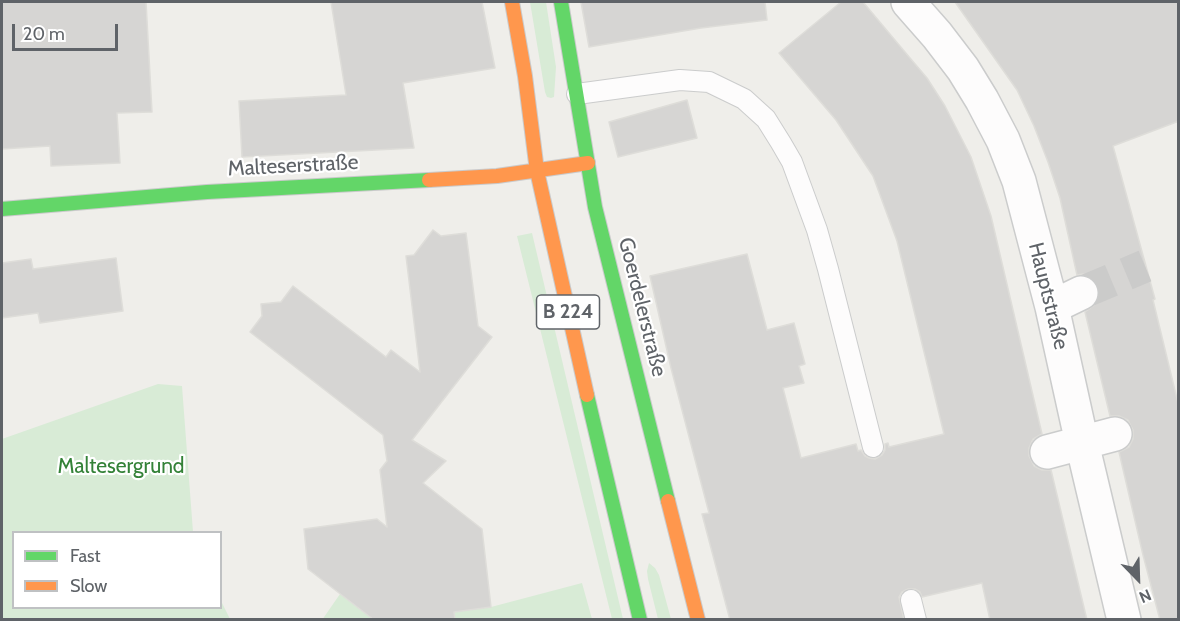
<!DOCTYPE html>
<html>
<head>
<meta charset="utf-8">
<style>
  body { margin:0 }
  #map { position:relative; width:1180px; height:621px; overflow:hidden; background:#efeeea; font-family:Cabin,sans-serif }
  canvas { display:block }
  .frame { position:absolute; inset:0; border:3px solid #5f6368; pointer-events:none }
  .legend { position:absolute; left:12px; top:531px; width:210px; height:78px; box-sizing:border-box; background:#fff; border:2px solid #bfc1c3; margin:0; padding:8px 10px; list-style:none; font-size:18px; color:#5f6368 }
  .legend li { display:flex; align-items:center; gap:12px; height:30px }
  .legend b { width:30px; border:2px solid #bfc1c3 }
  .north { position:absolute; left:1108px; top:549px; width:60px; height:60px; -webkit-text-stroke:4px #fff; paint-order:stroke; rotate:157deg; font-size:16px; font-weight:700; line-height:24px; text-align:center; color:#5f6368 }
  .north::after { content:''; display:block; margin:auto; width:21px; height:27px; background:#5f6368; clip-path:polygon(50% 0,100% 100%,50% 72%,0 100%) }
  .scale { position:absolute; left:12px; top:24px; width:106px; height:27px; box-sizing:border-box; border:3px solid #5f6368; border-top:0; padding-left:8px; font-size:18px; line-height:21px; white-space:nowrap; color:#5f6368; -webkit-text-stroke:4px #fff; paint-order:stroke }
</style>
</head>
<body>
<div id="map">
<canvas width="1180" height="621"></canvas>
<div class="frame"></div>
<ul class="legend">
<li><b style="height:8px;background:#63d668"></b>Fast</li>
<li><b style="height:8px;background:#ff974d"></b>Slow</li>
</ul>
<div class="north">N</div>
<div class="scale">20 m</div>
</div>
<script>
const g = document.querySelector('canvas').getContext('2d');
g.lineJoin = 'round';
function fill(path, color) {
  g.fillStyle = color;
  g.fill(path, 'evenodd');
}
function poly(rows) {
  const path = new Path2D();
  for (const r of rows) {
    path.moveTo(r[0], r[1]);
    for (let i = 2; i < r.length; i += 2) path.lineTo(r[i], r[i + 1]);
  }
  return path;
}
function trace(path, color, width, dash) {
  g.strokeStyle = color;
  g.lineWidth = width;
  g.lineCap = dash ? 'butt' : 'round';
  g.setLineDash(dash || []);
  g.stroke(path);
}
function write(font, color, halo, rows, align = 'center') {
  g.font = font + ' Cabin,sans-serif';
  g.lineWidth = 4.5;
  g.setLineDash([]);
  g.textBaseline = 'middle';
  g.strokeStyle = halo;
  g.fillStyle = color;
  for (const [text, x, y, turn = 0] of rows) {
    g.save();
    g.translate(x, y);
    g.rotate((+turn || 0) * Math.PI / 180);
    g.textAlign = isNaN(turn) ? turn : align;
    if (halo) g.strokeText(text, 0, 0);
    g.fillText(text, 0, 0);
    g.restore();
  }
}
const green = poly([
  [530,2,546,2,556,67,554,97,551,98,547,97,545,92],
  [532,233,623,619,612,619,517,236],
  [158,384,182,386,193,532,14,532,14,608,220,608,221,601,230,619,2,619,2,439],
  [649,563,655,568,659,575,671,619,658,619,648,579,647,571],
  [582,583,592,619,455,619,454,612,491,607],
  [340,594,374,620,322,620]
]);
const building = poly([
  [2,2,146,2,152,112,117,113,120,163,51,166,50,146,2,149,2,2],
  [331,2,482,2,495,68,403,83,414,148,242,157,239,101,346,95,331,2],
  [581,2,765,2,767,20,701,28,589,47,581,2],
  [841,2,863,2,910,58,927,78,945,106,971,157,991,216,1042,434,1033,439,1029,448,1029,456,1034,466,1042,470,1051,470,1087,620,990,620,982,583,922,597,920,592,915,589,908,589,902,592,899,597,904,620,730,620,702,514,709,513,671,368,650,276,747,254,767,330,794,323,805,364,799,366,804,383,783,388,801,458,856,444,858,451,861,450,865,456,869,458,875,459,882,455,885,450,885,444,888,443,889,447,944,434,897,241,873,176,836,120,779,53,841,2],
  [955,2,1179,2,1179,121,1113,146,1155,299,1153,300,1179,407,1179,620,1160,620,1143,555,1119,452,1129,447,1133,439,1133,430,1128,420,1119,416,1110,416,1085,312,1097,303,1100,294,1098,285,1091,277,1083,274,1077,275,1060,198,1048,162,1034,126,1017,90,955,2],
  [687,100,697,138,618,157,609,122,687,100],
  [433,230,441,236,466,233,478,326,492,337,412,440,446,461,423,483,482,529,491,607,454,612,455,620,374,620,308,569,304,529,377,519,387,527,380,470,387,461,383,435,250,332,262,316,261,304,281,302,293,286,386,357,391,350,420,372,406,256,414,255,433,230],
  [116,258,123,311,40,323,38,313,2,318,2,263,31,259,33,269,116,258]
]);
const streetTunnel = poly([
  [1081,293,1145,266]
]);
const lane = poly([
  [577,94,680,80,709,82,744,99,766,119,781,143,792,162,817,230,828,269,873,447],
  [911,600,916,620]
]);
const street = poly([
  [908,2,937,35,963,69,982,100,1003,140,1019,181,1052,307,1082,443,1124,620],
  [1052,307,1081,293],
  [1047,452,1115,434]
]);
const fast = poly([
  [561,2,595,207,668,501],
  [2,209,207,192,429,180],
  [587,395,640,620]
]);
const slow = poly([
  [512,2,525,76,537,171,587,395],
  [429,180,497,176,588,163],
  [668,501,698,620]
]);
const shields = [
  [568,312,63]
];
const shieldNames = [
  ["B 224",568,312]
];
const streetNames = [
  ["Malteserstraße",293,166,-3],
  ["Hauptstraße",1048,296,76],
  ["Goerdelerstraße",642,307,76]
];
const parkNames = [
  ["Maltesergrund",121,467]
];
fill(green, '#d8ebd6');
fill(building, '#d6d5d3');
trace(building, '#deddd9', 1.5);
trace(streetTunnel, '#cbcbca', 33, [33, 16]);
trace(lane, '#cbcccc', 22);
trace(street, '#cbcccc', 36);
trace(fast, '#cacacb', 16);
trace(slow, '#cacacb', 16);
trace(lane, '#fdfcfc', 20);
trace(street, '#fdfcfc', 33);
trace(fast, '#63d668', 14);
trace(slow, '#ff974d', 14);
for (const [x, y, w] of shields) {
  const box = new Path2D();
  box.roundRect(x - w / 2, y - 17, w, 34, 4.5);
  g.fillStyle = '#fff';
  g.fill(box);
  trace(box, '#5f6368', 1.5);
}
write('bold 20px', '#5f6368', null, shieldNames);
write('21px', '#5f6368', '#fff', streetNames);
write('21px', '#348238', '#fff', parkNames);
</script>
</body>
</html>
